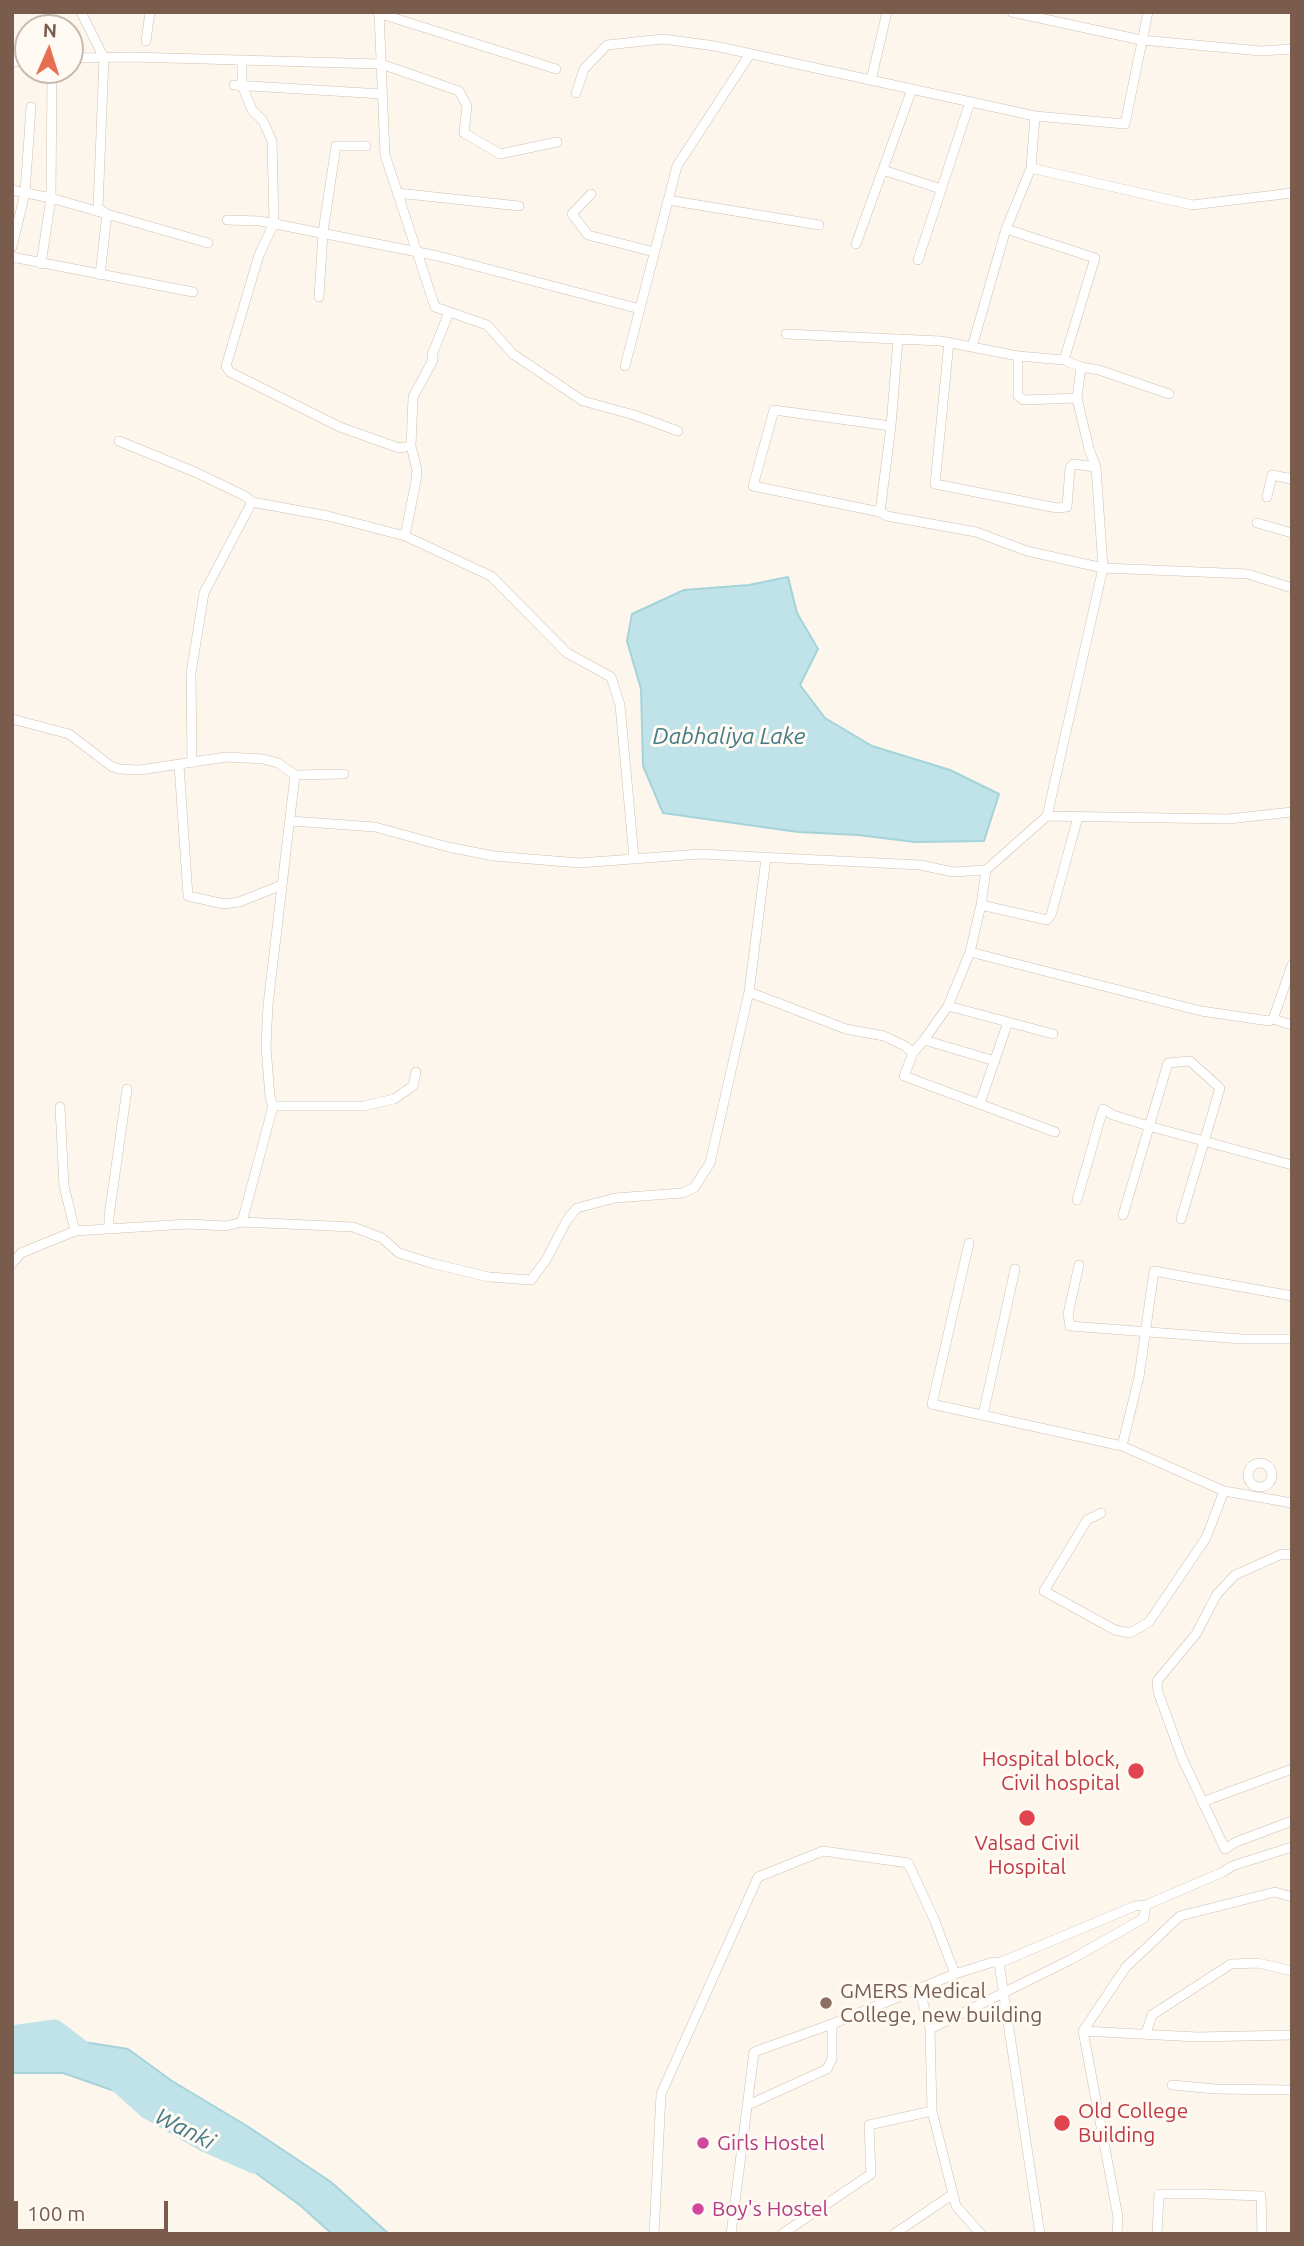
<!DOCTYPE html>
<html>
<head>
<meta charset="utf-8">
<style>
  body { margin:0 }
  #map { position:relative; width:1304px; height:2246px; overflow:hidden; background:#fdf6ec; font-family:Ubuntu,sans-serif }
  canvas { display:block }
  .frame { position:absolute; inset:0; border:14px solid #7a5c4d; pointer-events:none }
  .north { position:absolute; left:14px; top:14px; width:70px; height:70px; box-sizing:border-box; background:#fffaf3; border:2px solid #cabbb1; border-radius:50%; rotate:3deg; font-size:19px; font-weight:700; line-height:28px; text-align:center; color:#7a5c4d }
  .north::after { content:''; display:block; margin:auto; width:24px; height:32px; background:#e76f51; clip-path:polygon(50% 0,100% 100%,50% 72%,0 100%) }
  .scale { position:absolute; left:14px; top:2201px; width:154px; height:32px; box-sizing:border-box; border:4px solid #7a5c4d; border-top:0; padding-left:9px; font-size:21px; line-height:24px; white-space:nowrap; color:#7a5c4d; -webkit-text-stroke:5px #fffaf3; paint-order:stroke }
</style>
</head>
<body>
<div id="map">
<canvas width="1304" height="2246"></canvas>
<div class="frame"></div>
<div class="north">N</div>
<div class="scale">100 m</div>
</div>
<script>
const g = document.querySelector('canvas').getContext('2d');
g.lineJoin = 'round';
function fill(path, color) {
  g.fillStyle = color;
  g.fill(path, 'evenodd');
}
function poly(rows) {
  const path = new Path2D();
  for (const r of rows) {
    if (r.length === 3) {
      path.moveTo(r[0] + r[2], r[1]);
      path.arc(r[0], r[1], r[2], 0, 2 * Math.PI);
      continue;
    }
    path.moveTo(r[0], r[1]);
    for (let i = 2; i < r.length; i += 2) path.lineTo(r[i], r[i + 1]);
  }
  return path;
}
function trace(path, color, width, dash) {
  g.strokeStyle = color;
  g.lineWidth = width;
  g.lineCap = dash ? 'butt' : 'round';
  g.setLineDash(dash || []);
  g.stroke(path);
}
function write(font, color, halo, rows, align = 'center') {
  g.font = font + ' Ubuntu,sans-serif';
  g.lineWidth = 6;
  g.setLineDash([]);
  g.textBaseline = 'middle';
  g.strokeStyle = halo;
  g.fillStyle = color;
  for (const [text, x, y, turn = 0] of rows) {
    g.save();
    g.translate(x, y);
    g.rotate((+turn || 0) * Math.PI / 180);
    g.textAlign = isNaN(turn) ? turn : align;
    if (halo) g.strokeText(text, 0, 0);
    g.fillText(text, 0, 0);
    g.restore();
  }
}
const water = poly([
  [788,577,797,613,818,649,800,685,825,718,872,746,950,770,999,794,984,841,915,842,858,835,798,832,663,813,643,766,641,689,627,641,632,614,684,590,749,585,788,577],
  [39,2035,128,2049,172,2081,247,2126,331,2182,389,2234,332,2234,301,2206,190,2125,132,2097,63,2073,12,2073,12,2039,39,2035]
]);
const river = poly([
  [12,2035,55,2029,89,2055],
  [116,2081,147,2109,204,2142,254,2164]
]);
const street = poly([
  [81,12,104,58,98,208,107,214,100,275],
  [379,12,385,155,435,307,487,325,513,354,583,401,634,415,678,431],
  [1012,12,1141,40,1261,51,1292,49],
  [378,13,556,69],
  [146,41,150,12],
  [70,58,132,57,381,64,459,91,467,106,464,133,500,154,557,142],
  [242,60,242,85,252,110,263,121,272,141,274,223,259,255,226,366,230,372,340,427,399,448,411,446],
  [12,62,28,61],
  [871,80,887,12],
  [234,85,382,94],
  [576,93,584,69,607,45,663,39,715,46,1035,116,1125,124,1148,12],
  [1031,168,1192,205,1292,193],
  [883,170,941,189],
  [12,190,51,198,208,243],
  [397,193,519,206],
  [591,194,572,214,588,235,654,252],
  [668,200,819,225],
  [227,220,260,221,438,256,640,309],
  [1006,229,1095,258,1064,360],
  [856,244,912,89],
  [12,247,25,193,31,107],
  [12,257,193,292],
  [918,260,970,102],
  [41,264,51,198,52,70],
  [319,297,323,232,336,146,366,146],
  [786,334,941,341,1018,356,1064,360,1081,367,1099,370,1169,394],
  [949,342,935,484,1057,508,1067,507,1070,468,1073,464,1096,467],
  [972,347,1006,229,1031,168,1035,116],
  [1018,356,1018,396,1024,400,1077,398],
  [625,366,677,166,750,54],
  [891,426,774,410,753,486,880,512,887,516,976,532,1027,551,1103,568,1248,574,1292,588],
  [119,441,195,472,245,496,252,502,328,516,405,536,416,481,417,470,411,446,413,397,433,360,432,355,449,312],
  [1267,497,1272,475,1292,479],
  [880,512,891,426,898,339],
  [1257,523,1292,533],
  [405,536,491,576,567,653,611,677,620,705,634,858],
  [12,719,69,734,111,766,119,769,140,770,226,757,263,759,278,763,295,775,344,774],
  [192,763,191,673,204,593,252,502],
  [179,765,188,896,224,904,239,902,282,885],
  [1047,816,1228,819,1292,812],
  [291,821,375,827,448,847,494,856,579,863,700,854,920,865,953,872,986,870,1047,816,1103,568,1096,467,1089,449,1077,398,1081,367],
  [981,905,1047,920,1051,915,1078,817],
  [970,952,981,905,986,870],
  [749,992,846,1029,884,1036,905,1046,913,1053,904,1076,1055,1132],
  [1273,1019,1292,965],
  [1008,1022,948,1006,970,952,1201,1011,1269,1021,1273,1019,1292,1025],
  [924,1040,948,1006],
  [913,1053,924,1040,995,1061],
  [980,1103,1008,1022,1053,1034],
  [273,1106,364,1106,394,1099,413,1086,416,1072],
  [60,1107,64,1186,75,1231],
  [1077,1200,1103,1109,1113,1115,1152,1127,1292,1165],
  [1123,1215,1168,1063,1190,1061,1220,1088,1181,1219],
  [242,1222,273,1106,270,1097,266,1047,268,1005,295,775],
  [109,1227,109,1216,127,1089],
  [969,1243,932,1404,1122,1446,1224,1491,1292,1503],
  [12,1264,21,1253,75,1231,188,1224,226,1226,242,1222,353,1227,382,1238,399,1253,434,1264,489,1277,531,1280,546,1260,567,1220,577,1208,615,1198,682,1193,694,1188,710,1163,749,992,766,858],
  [1079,1265,1068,1314,1070,1326,1242,1339,1292,1339],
  [983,1415,1015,1269],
  [1122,1446,1139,1377,1154,1271,1292,1296],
  [1260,1475,12],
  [1101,1513,1087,1520,1044,1591,1115,1630,1130,1633,1149,1622,1206,1538,1224,1491],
  [1292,1555,1282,1554,1235,1575,1217,1594,1196,1634,1157,1681,1158,1692,1182,1758,1225,1849,1236,1842,1292,1821],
  [1202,1802,1292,1769],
  [999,1963,1040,2234],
  [919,1988,930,2029,932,2111,956,2206,981,2234],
  [930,2029,1070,1960,1144,1918,1146,1905],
  [1083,2031,1197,2037,1292,2035],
  [1146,2033,1152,2015,1231,1964,1258,1963,1292,1971],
  [1172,2085,1216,2089,1292,2090],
  [748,2105,827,2069,832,2059,832,2024,955,1974,993,1962,999,1963,1135,1906,1146,1905,1223,1872,1232,1866,1292,1847],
  [654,2234,661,2094,758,1877,823,1851,908,1863,934,1919,955,1974],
  [731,2234,754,2052,832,2024],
  [782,2234,871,2174,869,2125,932,2111],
  [894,2234,953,2194],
  [1117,2234,1118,2217,1083,2031,1126,1967,1180,1916,1275,1892,1292,1897],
  [1157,2234,1159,2194,1206,2194,1261,2196,1262,2234]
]);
const markers = [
  [1136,1771,9,"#e0444e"],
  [1027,1818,9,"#e0444e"],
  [826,2003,7,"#8d6e63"],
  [1062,2123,9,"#e0444e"],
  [703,2143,7,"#d1479c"],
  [698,2209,7,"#d1479c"]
];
const healthNames = [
  ["Hospital block,",1120,1759],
  ["Civil hospital",1120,1783],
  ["Valsad Civil",1027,1843,"center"],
  ["Hospital",1027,1867,"center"],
  ["Old College",1078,2111,"left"],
  ["Building",1078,2135,"left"]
];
const educationNames = [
  ["GMERS Medical",840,1991],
  ["College, new building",840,2015]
];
const hotelNames = [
  ["Girls Hostel",717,2143],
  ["Boy's Hostel",712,2209]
];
const waterNames = [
  ["Dabhaliya Lake",729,736],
  ["Wanki",185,2129,27]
];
fill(water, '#bfe3e8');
trace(water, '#a5d3da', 2);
trace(river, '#bfe3e8', 19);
trace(street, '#d1beb0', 10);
trace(street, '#fff', 9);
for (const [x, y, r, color] of markers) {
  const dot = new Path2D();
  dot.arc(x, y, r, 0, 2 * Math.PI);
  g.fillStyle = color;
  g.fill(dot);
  trace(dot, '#fffaf3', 2.5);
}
write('21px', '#be3a42', '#fffaf3', healthNames, 'right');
write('21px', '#785e54', '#fffaf3', educationNames, 'left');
write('21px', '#b23c85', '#fffaf3', hotelNames, 'left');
write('italic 23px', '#437c86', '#fffaf3', waterNames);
</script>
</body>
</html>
